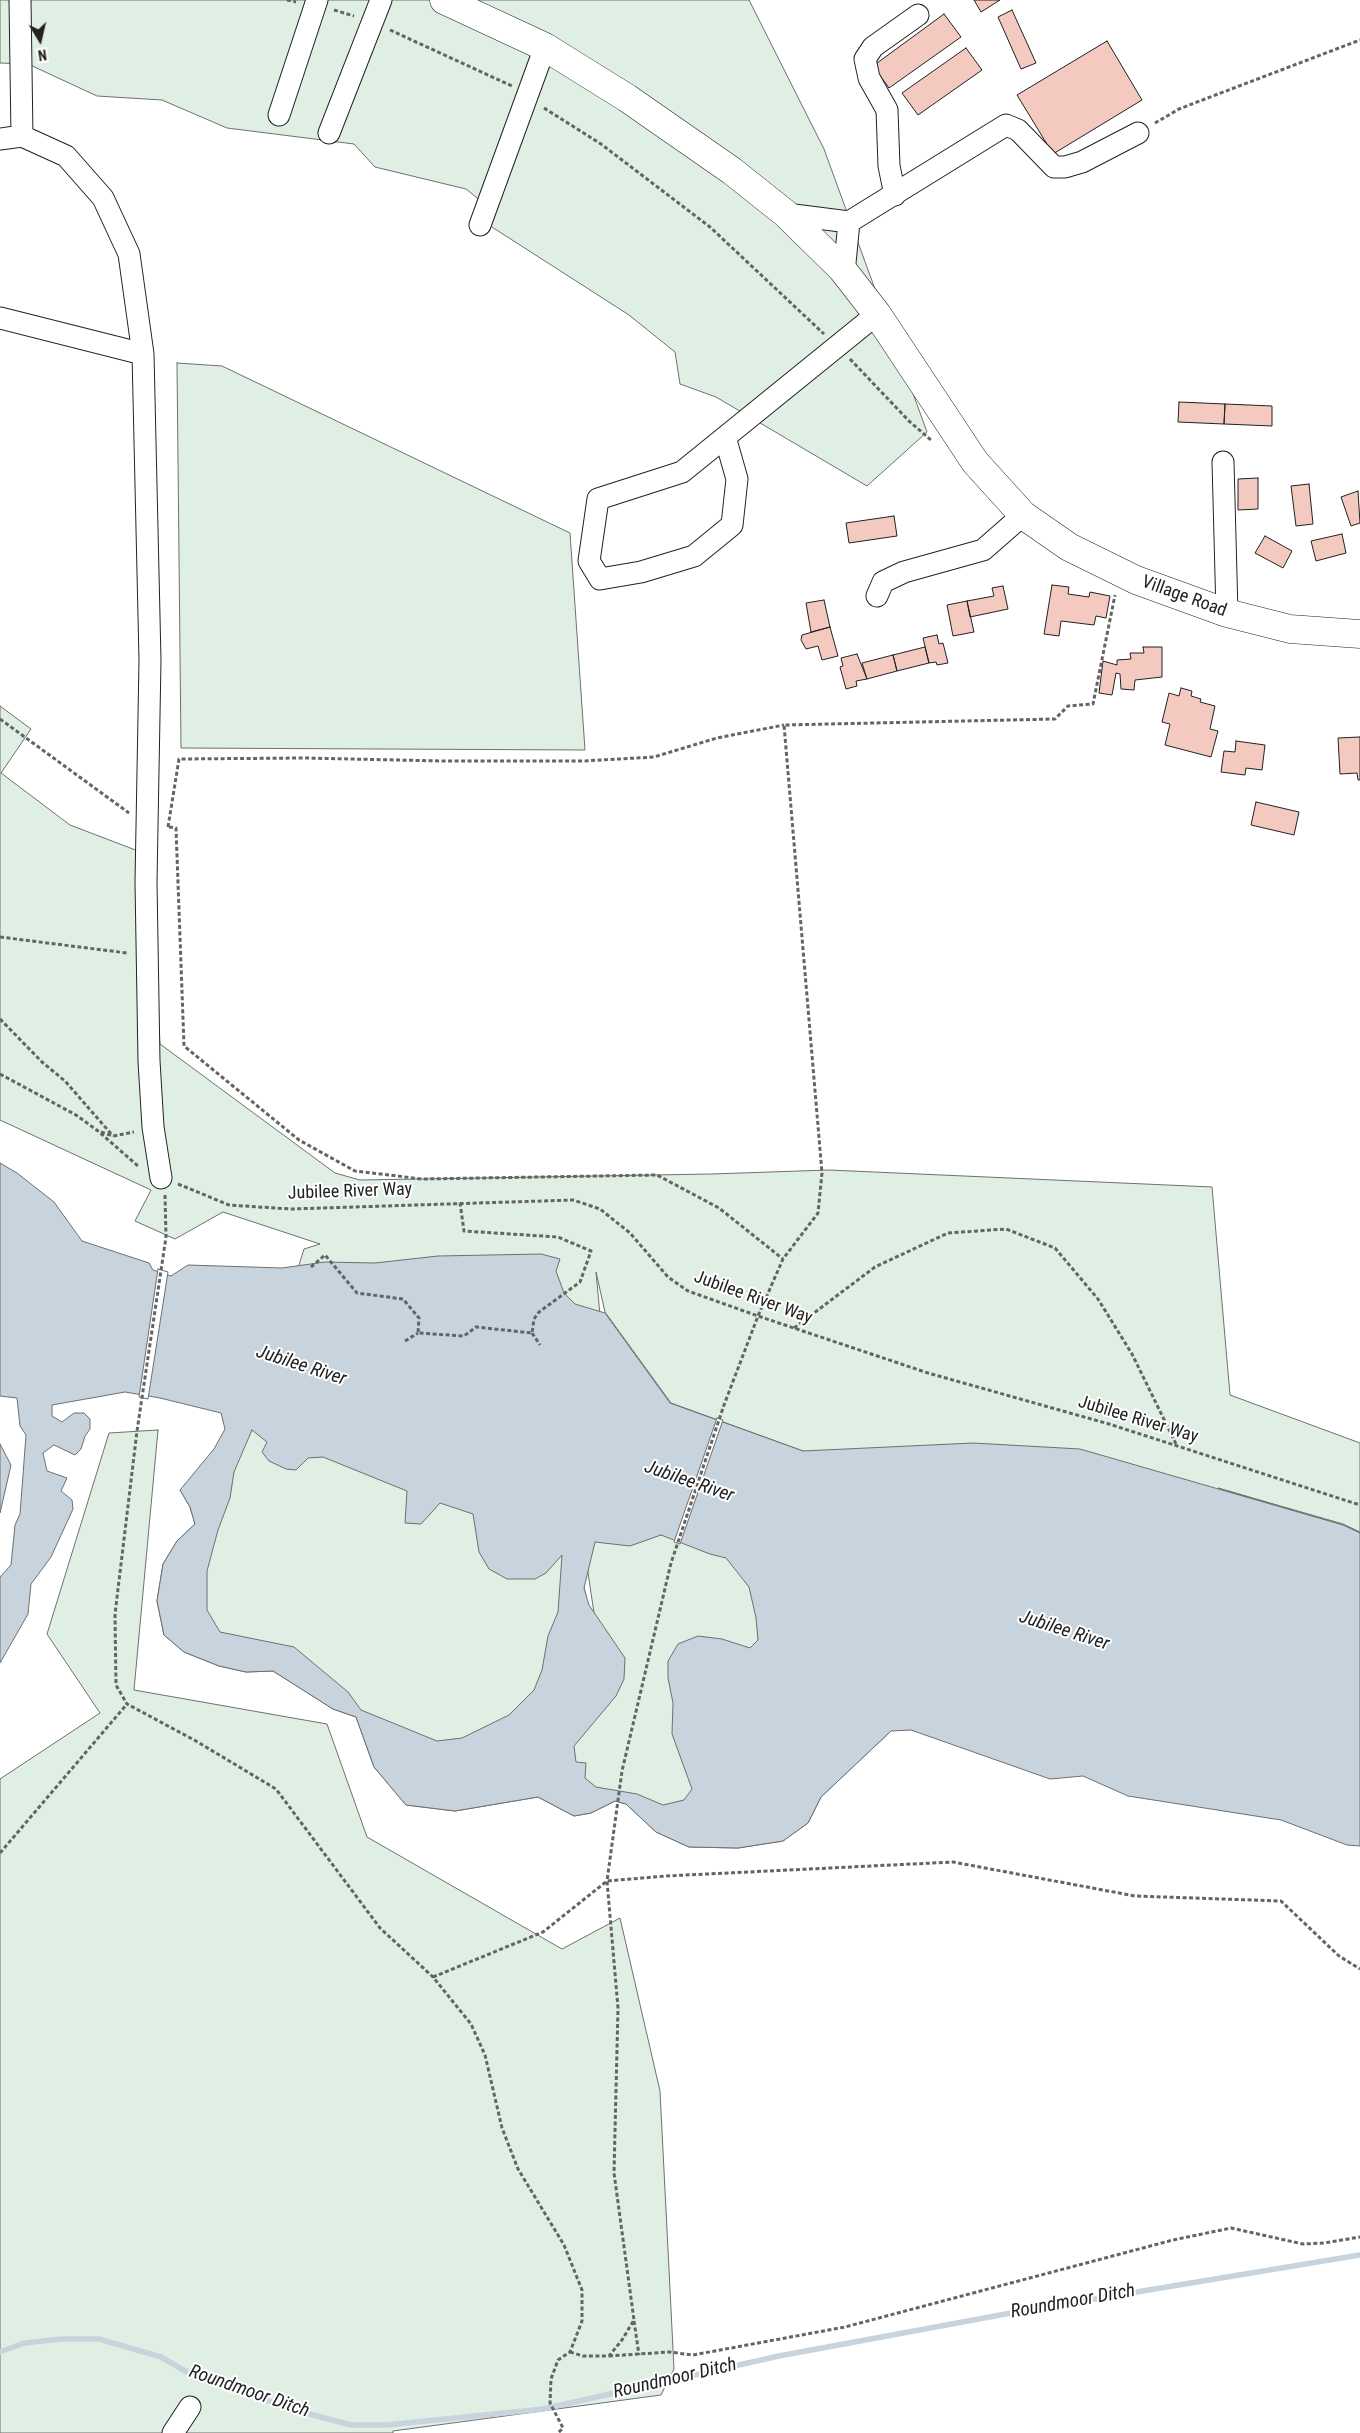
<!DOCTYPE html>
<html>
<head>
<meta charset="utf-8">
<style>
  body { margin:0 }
  #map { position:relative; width:1360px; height:2433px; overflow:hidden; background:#fff; font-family:"Roboto Condensed",sans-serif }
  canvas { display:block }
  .north { position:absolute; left:15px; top:15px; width:50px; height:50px; -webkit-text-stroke:4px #fff; paint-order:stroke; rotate:171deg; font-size:14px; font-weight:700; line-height:20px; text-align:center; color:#222 }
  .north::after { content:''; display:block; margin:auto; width:18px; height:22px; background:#222; clip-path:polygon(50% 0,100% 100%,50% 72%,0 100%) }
</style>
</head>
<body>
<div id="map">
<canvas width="1360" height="2433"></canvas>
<div class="north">N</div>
</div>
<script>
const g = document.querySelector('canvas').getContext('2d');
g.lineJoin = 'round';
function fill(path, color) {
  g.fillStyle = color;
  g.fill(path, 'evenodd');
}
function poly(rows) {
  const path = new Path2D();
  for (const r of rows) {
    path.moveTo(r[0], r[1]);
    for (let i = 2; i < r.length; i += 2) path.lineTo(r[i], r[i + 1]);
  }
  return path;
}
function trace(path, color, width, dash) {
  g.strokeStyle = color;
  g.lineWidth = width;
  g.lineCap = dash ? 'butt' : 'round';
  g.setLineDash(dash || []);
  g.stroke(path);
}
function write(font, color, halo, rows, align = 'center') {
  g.font = font + ' "Roboto Condensed",sans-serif';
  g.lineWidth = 4;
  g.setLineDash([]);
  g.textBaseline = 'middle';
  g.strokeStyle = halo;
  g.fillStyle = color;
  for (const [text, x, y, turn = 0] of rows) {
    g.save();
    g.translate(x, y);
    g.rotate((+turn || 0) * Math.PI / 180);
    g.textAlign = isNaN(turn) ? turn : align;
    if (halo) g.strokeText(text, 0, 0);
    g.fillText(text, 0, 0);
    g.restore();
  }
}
const green = poly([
  [0,0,749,0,824,149,927,432,867,486,716,397,680,384,675,352,629,315,481,220,487,206,466,189,375,167,354,144,227,128,162,100,97,96,28,64,0,63,0,0],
  [177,363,222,366,570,533,585,750,181,748,177,363],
  [0,706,31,729,1,773,70,825,146,854,160,1044,335,1173,360,1180,711,1174,829,1170,1212,1187,1230,1395,1360,1443,1360,1532,1343,1524,1218,1488,1343,1525,1360,1533,803,1451,671,1403,605,1312,596,1272,600,1315,291,1291,304,1249,320,1244,223,1212,175,1239,135,1221,151,1190,0,1120,0,706],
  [254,1422,323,1440,572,1534,593,1628,594,1613,584,1546,594,1534,655,1530,739,1551,891,1731,821,1797,808,1823,783,1841,738,1848,689,1847,656,1832,626,1804,615,1801,591,1813,574,1816,538,1797,455,1811,406,1805,374,1767,356,1717,333,1709,273,1671,246,1672,219,1666,184,1652,164,1635,157,1601,163,1564,177,1541,195,1524,190,1507,180,1490,254,1422],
  [158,1430,134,1690,327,1724,367,1837,562,1949,620,1918,660,2091,674,2369,661,2395,393,2431,393,2433,0,2433,0,1779,100,1713,47,1634,109,1433,158,1430]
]);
const water = poly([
  [0,1163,17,1173,54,1202,82,1241,149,1263,153,1270,171,1276,188,1265,282,1268,325,1262,375,1263,438,1256,541,1254,560,1259,556,1271,564,1293,575,1304,605,1313,670,1403,803,1451,973,1443,1080,1449,1343,1525,1360,1533,1360,1846,1347,1845,1281,1820,1128,1796,1083,1776,1050,1779,911,1730,891,1731,821,1797,808,1823,783,1841,738,1848,689,1847,656,1832,626,1804,615,1801,591,1813,574,1816,538,1797,455,1811,406,1805,374,1767,356,1717,333,1709,273,1671,246,1672,219,1666,184,1652,164,1635,157,1601,163,1564,177,1541,195,1524,190,1507,180,1490,214,1449,225,1429,221,1413,160,1398,125,1392,52,1405,52,1416,62,1422,74,1413,84,1413,90,1419,90,1429,85,1436,81,1449,75,1455,54,1445,43,1453,47,1471,67,1478,61,1491,72,1500,73,1509,51,1557,31,1584,28,1614,0,1663,0,1577,11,1565,15,1525,20,1514,26,1435,20,1426,17,1398,0,1396,0,1163],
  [252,1430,267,1442,262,1452,269,1461,286,1469,296,1470,308,1458,323,1457,407,1491,405,1523,421,1524,440,1503,473,1514,479,1552,489,1569,507,1579,535,1579,546,1573,562,1555,558,1612,548,1636,542,1670,534,1690,509,1715,462,1738,437,1741,361,1710,348,1692,294,1647,220,1632,207,1610,207,1571,218,1530,230,1498,234,1472,252,1430],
  [661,1535,710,1554,726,1558,749,1587,756,1618,758,1640,750,1648,722,1639,698,1636,678,1644,668,1661,668,1678,673,1703,672,1734,692,1789,684,1800,663,1805,637,1794,596,1787,585,1778,586,1763,576,1762,574,1746,616,1696,624,1679,625,1658,589,1605,584,1588,595,1542,630,1546,661,1535],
  [0,1444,11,1465,0,1513,0,1444]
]);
const pier = poly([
  [158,1269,168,1272,148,1399,139,1397,158,1269],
  [717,1418,723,1420,680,1544,674,1542,717,1418]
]);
const stream = poly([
  [0,2352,24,2343,62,2339,99,2339,161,2357,192,2375,231,2387,287,2408,351,2425,387,2425,543,2409,779,2356,1022,2311,1360,2255]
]);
const building = poly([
  [974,0,1000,0,981,12,974,0],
  [1012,10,1036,63,1021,69,998,17,1012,10],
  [944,14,961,37,889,88,873,66,944,14],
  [1107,41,1142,100,1053,154,1017,95,1107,41],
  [966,48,982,70,918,115,902,93,966,48],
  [1179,402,1225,404,1224,424,1178,422,1179,402],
  [1225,404,1272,406,1272,426,1224,424,1225,404],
  [1258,478,1258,509,1238,510,1238,479,1258,478],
  [1309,484,1313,524,1296,526,1291,486,1309,484],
  [1358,491,1360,523,1351,526,1341,497,1358,491],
  [894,516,897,536,849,543,846,523,894,516],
  [1342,534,1346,553,1316,561,1311,541,1342,534],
  [1265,536,1292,551,1283,568,1255,553,1265,536],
  [1052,585,1069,587,1068,594,1089,597,1090,592,1110,596,1106,618,1096,616,1094,625,1061,621,1059,636,1044,634,1052,585],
  [1003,586,1008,609,970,617,967,601,994,596,992,588,1003,586],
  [824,600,830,627,811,632,806,603,824,600],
  [967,601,974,632,953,636,947,605,967,601],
  [830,627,838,656,822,660,818,646,806,649,801,640,802,635,830,627],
  [937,635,939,644,943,643,948,663,937,665,936,662,929,663,923,638,937,635],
  [925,647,929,663,897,671,893,655,925,647],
  [1143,647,1162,647,1162,677,1135,680,1134,690,1121,689,1120,674,1116,673,1112,695,1099,693,1103,661,1117,665,1117,660,1131,659,1130,653,1144,653,1143,647],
  [857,654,867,679,856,681,857,686,846,689,840,667,843,666,841,658,857,654],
  [893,655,897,671,867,679,862,663,893,655],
  [1181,688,1192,691,1191,696,1201,699,1200,702,1215,706,1210,729,1218,731,1211,757,1165,745,1170,724,1162,722,1169,693,1179,696,1181,688],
  [1360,737,1360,780,1358,780,1357,773,1340,774,1338,738,1360,737],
  [1236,741,1265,745,1262,770,1246,768,1245,775,1221,772,1224,751,1235,752,1236,741],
  [1256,802,1299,812,1294,835,1251,825,1256,802]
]);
const path = poly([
  [287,0,296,2],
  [334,10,354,16],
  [390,30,512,86],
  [544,108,601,144,710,227,824,334],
  [1155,123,1179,109,1205,99,1360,40],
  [850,359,909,421,932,441],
  [0,719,129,813],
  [168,827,179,759,304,758,443,761,584,761,654,757,717,738,784,725],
  [169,827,176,828,184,1046,299,1140,355,1171,422,1179,657,1175,719,1208,783,1259],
  [0,937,127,953],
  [0,1019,42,1062,65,1081,113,1136],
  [0,1074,76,1115,98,1131,138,1166],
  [101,1132,113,1136,134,1132],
  [178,1184,229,1205,291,1209,573,1200,600,1209,630,1233,668,1277,688,1291,758,1316,928,1373,1109,1424,1360,1505],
  [165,1195,166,1237,137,1431,115,1614,116,1685,127,1704,196,1741,276,1789,380,1928,433,1977,471,2024,485,2055,502,2128,518,2169,564,2245,582,2290,582,2321,570,2352,558,2360,551,2379,550,2403,563,2428,558,2433],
  [311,1267,325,1255,357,1293,403,1299,419,1318,418,1333,464,1336,476,1327,532,1333,534,1319,539,1312,580,1282,591,1251,558,1237,464,1231,460,1203],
  [794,1328,875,1267,948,1233,1006,1229,1055,1248,1098,1299,1132,1354,1177,1446],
  [532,1333,540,1345],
  [405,1341,418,1333],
  [0,1853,127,1704],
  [433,1977,543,1932,607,1881,666,1876,953,1862,1135,1896,1281,1901,1339,1956,1360,1969],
  [634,2321,639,2355],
  [570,2352,583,2356,609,2356,622,2340,634,2320,614,2173,618,2008,607,1881,622,1771,671,1563,724,1405,758,1316,783,1259,818,1213,822,1173,784,725,1055,719,1068,706,1093,704,1115,595],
  [609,2356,669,2352,693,2355,845,2327,1173,2240,1231,2228,1303,2244,1324,2243,1360,2237]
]);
const minor = poly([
  [20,0,22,136,66,156,103,198,129,254,143,354,150,660,146,882,149,1061,153,1127,161,1178],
  [279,115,317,0],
  [329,133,381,0],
  [0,139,22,136],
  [895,195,889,166,887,110,869,78,865,59,873,47,918,15],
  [786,214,849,222],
  [480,225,545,47],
  [844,273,849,222,1006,125,1018,130,1054,167,1065,167,1082,162,1138,133],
  [0,318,143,354],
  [725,437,737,479,732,525,694,556,641,572,600,579,589,561,598,499,682,472,877,314],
  [1223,462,1227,613],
  [877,596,883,582,904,572,983,550,1023,515],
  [173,2433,190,2407]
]);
const major = poly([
  [444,0,545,47,627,98,732,171,786,214,842,269,877,314,975,462,1023,515,1069,547,1136,580,1227,613,1290,629,1360,634]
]);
const streetNames = [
  ["Village Road",1184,597,20],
  ["Jubilee River Way",350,1192,-2],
  ["Jubilee River Way",753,1298,20],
  ["Jubilee River Way",1138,1420,17]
];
const waterNames = [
  ["Jubilee River",301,1366,18],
  ["Jubilee River",689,1482,19],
  ["Jubilee River",1064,1631,18],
  ["Roundmoor Ditch",1073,2302,-10],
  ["Roundmoor Ditch",675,2379,-13],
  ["Roundmoor Ditch",249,2392,19]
];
fill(green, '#e0efe3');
trace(green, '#6f6f6f', 1);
fill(water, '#c7d3dd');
trace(water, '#6f6f6f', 1);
fill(pier, '#fff');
trace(pier, '#6f6f6f', 1);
trace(stream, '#c7d3dd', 5.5);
fill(building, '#f3c9c0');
trace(building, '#222', 1);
trace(minor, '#222', 23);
trace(major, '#222', 29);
trace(path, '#646464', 3, [4, 2.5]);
trace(minor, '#fff', 21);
trace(major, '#fff', 28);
write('18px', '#222', '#fff', streetNames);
write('italic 19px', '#222', '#fff', waterNames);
</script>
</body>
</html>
